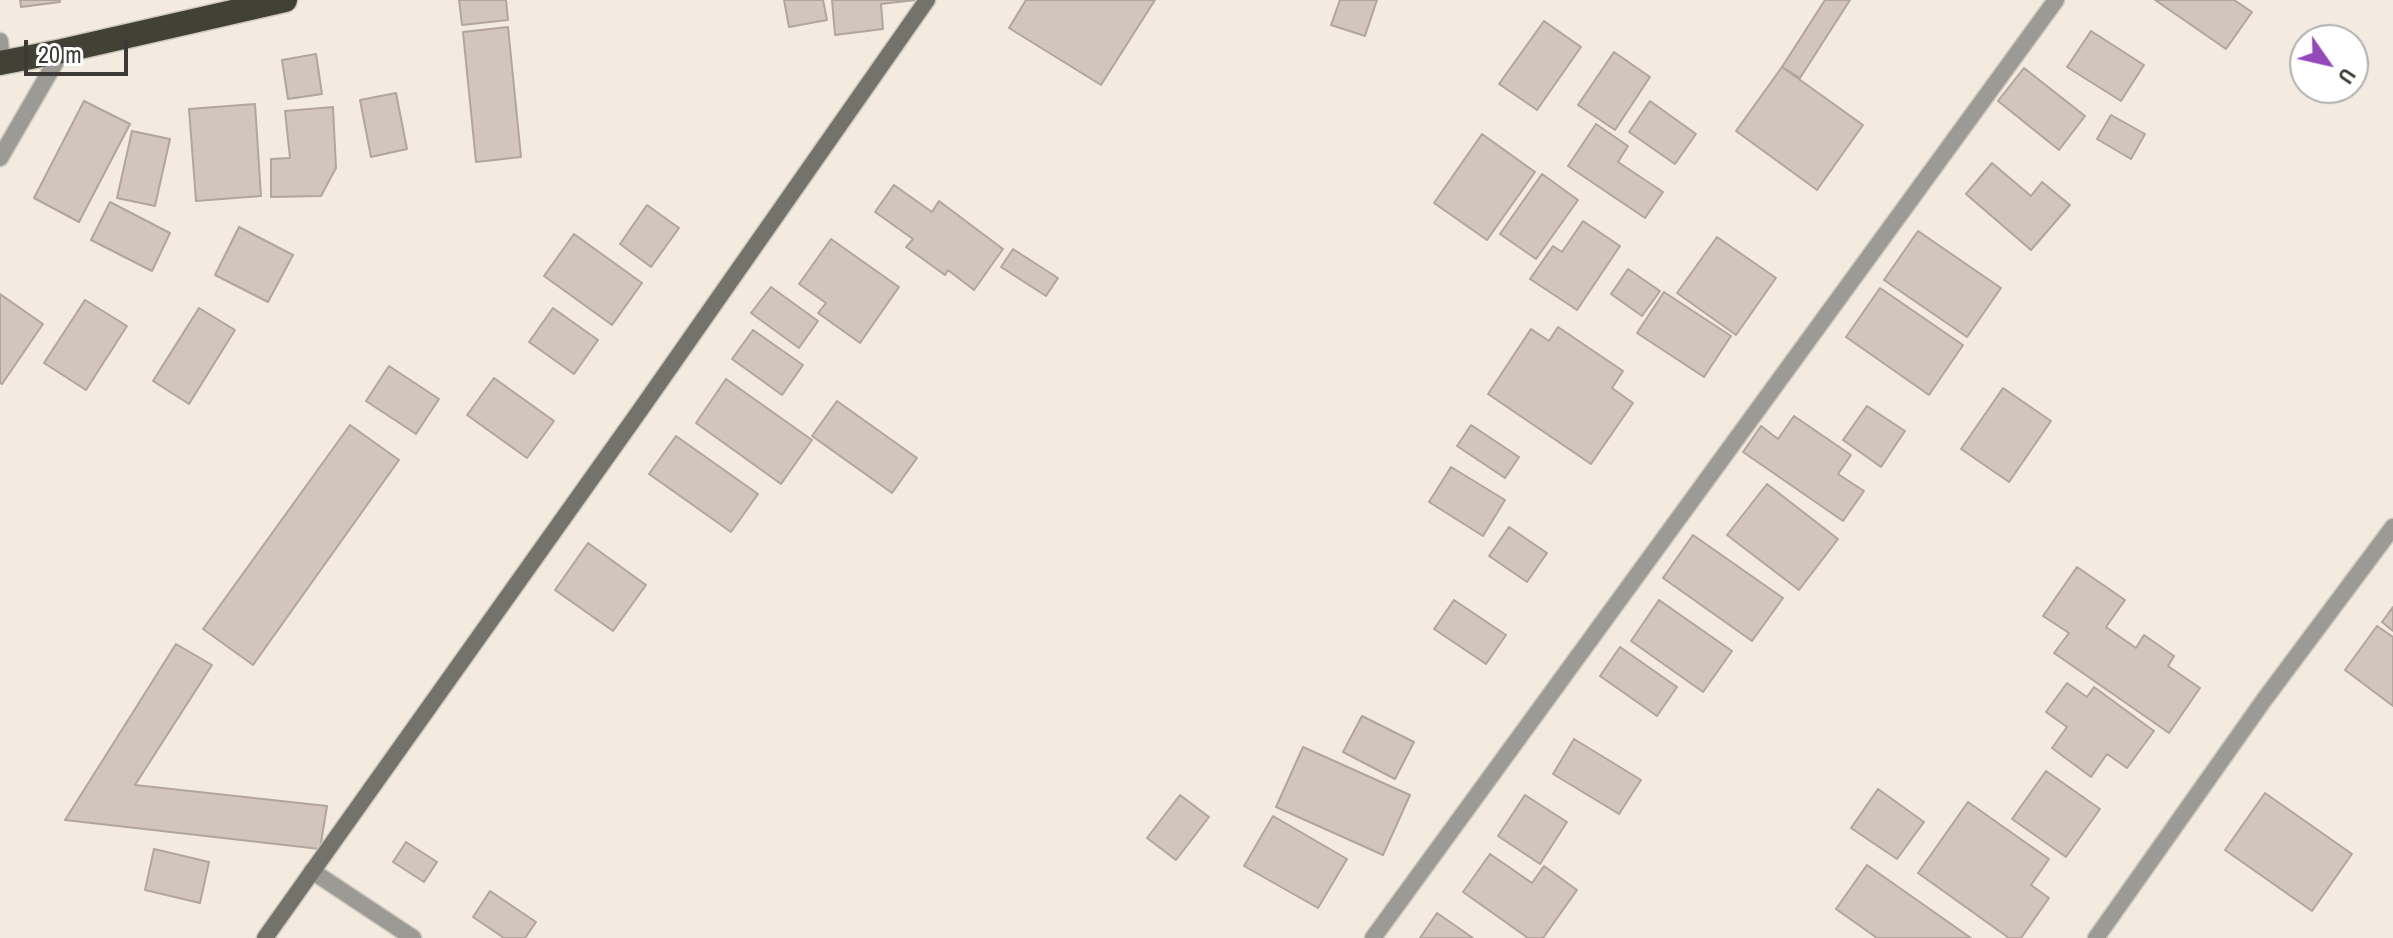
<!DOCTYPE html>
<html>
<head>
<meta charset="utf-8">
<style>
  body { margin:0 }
  #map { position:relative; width:2393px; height:938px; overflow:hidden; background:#f3ebdf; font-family:"Archivo Narrow",sans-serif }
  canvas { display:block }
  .north { position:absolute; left:2289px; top:24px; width:80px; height:80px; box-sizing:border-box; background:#fff; border:2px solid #b1b0ae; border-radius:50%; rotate:124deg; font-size:22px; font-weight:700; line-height:32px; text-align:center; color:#3d3a35 }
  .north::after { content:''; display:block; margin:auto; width:28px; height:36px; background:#9449bb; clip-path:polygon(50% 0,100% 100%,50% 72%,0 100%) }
  .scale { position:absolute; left:24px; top:40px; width:104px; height:36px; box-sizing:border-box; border:4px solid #3d3a35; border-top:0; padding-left:10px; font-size:24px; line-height:28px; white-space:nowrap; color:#3d3a35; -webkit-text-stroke:6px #fff; paint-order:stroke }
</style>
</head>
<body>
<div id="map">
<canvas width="2393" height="938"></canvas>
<div class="north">U</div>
<div class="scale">20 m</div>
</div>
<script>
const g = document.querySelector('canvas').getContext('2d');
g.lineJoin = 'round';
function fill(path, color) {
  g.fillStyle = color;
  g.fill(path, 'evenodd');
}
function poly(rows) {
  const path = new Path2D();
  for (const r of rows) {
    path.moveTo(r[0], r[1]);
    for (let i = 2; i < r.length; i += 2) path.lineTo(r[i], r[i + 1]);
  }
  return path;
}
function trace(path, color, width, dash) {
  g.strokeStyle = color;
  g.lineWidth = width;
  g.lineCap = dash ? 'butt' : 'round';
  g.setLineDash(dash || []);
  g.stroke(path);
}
const building = poly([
  [20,0,60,0,60,2,21,7,20,0],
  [459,0,506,0,508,20,462,25,459,0],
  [784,0,823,0,827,20,789,27,784,0],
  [832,0,916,0,881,4,883,29,835,35,832,0],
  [1026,0,1155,0,1101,85,1009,28,1026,0],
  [1340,0,1377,0,1365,36,1331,25,1340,0],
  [1825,0,1850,0,1800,78,1782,67,1825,0],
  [2155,0,2234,0,2252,12,2226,49,2155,0],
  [1544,21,1581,47,1537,110,1499,84,1544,21],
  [508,27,521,157,476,162,463,32,508,27],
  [2091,31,2144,65,2121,101,2067,67,2091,31],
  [1614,52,1650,77,1615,130,1578,105,1614,52],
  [316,54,322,94,288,99,282,60,316,54],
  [1782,67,1863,125,1817,190,1736,131,1782,67],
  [2024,68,2085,116,2059,150,1998,101,2024,68],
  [396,93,407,149,371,157,360,100,396,93],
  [84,101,130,124,79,222,34,198,84,101],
  [1650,101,1696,134,1675,164,1629,132,1650,101],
  [255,104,261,196,196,201,189,109,255,104],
  [333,107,336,168,321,196,271,197,271,159,290,158,285,111,333,107],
  [2111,115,2145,134,2131,159,2097,139,2111,115],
  [1596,124,1628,146,1618,162,1663,192,1645,218,1568,166,1596,124],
  [132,131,170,139,155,206,117,198,132,131],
  [1482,134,1535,172,1487,240,1434,203,1482,134],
  [1992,163,2031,196,2042,182,2070,205,2031,250,1966,194,1992,163],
  [1542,174,1578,200,1536,259,1500,234,1542,174],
  [894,185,932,212,939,201,1003,249,974,290,948,270,945,275,906,247,913,239,875,212,894,185],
  [110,202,170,233,152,271,91,240,110,202],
  [647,205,679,228,651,267,620,244,647,205],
  [1583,221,1620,246,1577,310,1530,279,1553,246,1562,252,1583,221],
  [239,227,293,255,268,302,215,275,239,227],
  [1918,231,2001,288,1967,337,1884,280,1918,231],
  [574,234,642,283,612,325,544,276,574,234],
  [1717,237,1776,278,1736,335,1677,293,1717,237],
  [831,239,899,287,860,343,818,313,826,303,799,284,831,239],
  [1013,249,1058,278,1046,296,1001,267,1013,249],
  [1628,269,1660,291,1642,316,1611,294,1628,269],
  [771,287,818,321,799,348,751,313,771,287],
  [1880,288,1963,345,1929,395,1846,337,1880,288],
  [1664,292,1731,336,1704,377,1637,333,1664,292],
  [0,294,43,324,2,384,0,383,0,294],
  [85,300,127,326,86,390,44,363,85,300],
  [199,308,235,330,189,404,153,381,199,308],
  [553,308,598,340,574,374,529,342,553,308],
  [1558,327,1623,371,1612,388,1633,403,1591,464,1488,394,1531,329,1549,341,1558,327],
  [753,330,803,365,782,395,732,359,753,330],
  [389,366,439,399,416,434,366,401,389,366],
  [494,378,554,421,527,458,467,415,494,378],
  [726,379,812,440,781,484,696,423,726,379],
  [2003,388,2051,421,2009,482,1961,449,2003,388],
  [837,401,917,458,892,493,812,436,837,401],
  [1867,406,1905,431,1881,467,1843,440,1867,406],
  [1794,416,1851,455,1838,474,1864,491,1843,521,1743,452,1761,426,1778,439,1794,416],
  [350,425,399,460,253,665,203,629,350,425],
  [1471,425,1519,457,1505,478,1457,446,1471,425],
  [676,436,758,494,731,532,649,474,676,436],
  [1451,467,1505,500,1483,536,1429,502,1451,467],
  [1767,484,1838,539,1799,590,1727,535,1767,484],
  [1509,527,1547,553,1527,582,1489,556,1509,527],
  [1693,535,1783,598,1752,641,1663,578,1693,535],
  [588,543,646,585,613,631,555,590,588,543],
  [2077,567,2125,600,2106,627,2136,648,2144,635,2174,656,2168,666,2200,688,2169,733,2054,653,2069,633,2043,616,2077,567],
  [1454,600,1506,635,1486,664,1434,629,1454,600],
  [1659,600,1732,651,1703,692,1631,641,1659,600],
  [2393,607,2393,631,2382,622,2393,607],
  [2377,626,2393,637,2393,706,2345,670,2377,626],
  [176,644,212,665,135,785,327,806,320,849,65,820,176,644],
  [1620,647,1677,687,1657,716,1600,676,1620,647],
  [2067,683,2087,697,2094,687,2154,731,2127,768,2107,754,2091,777,2052,748,2067,727,2046,712,2067,683],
  [1362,716,1414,742,1395,779,1343,752,1362,716],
  [1574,739,1641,780,1619,814,1553,774,1574,739],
  [1303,747,1410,795,1383,855,1276,807,1303,747],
  [2046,771,2100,809,2066,857,2012,819,2046,771],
  [1878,789,1924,822,1897,859,1851,828,1878,789],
  [2265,793,2352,854,2312,911,2225,850,2265,793],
  [1180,795,1209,817,1176,860,1147,838,1180,795],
  [1525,795,1567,822,1540,864,1498,836,1525,795],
  [1968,802,2049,859,2031,885,2049,898,2021,938,2009,938,1918,873,1968,802],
  [1273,816,1347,859,1318,908,1244,866,1273,816],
  [406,842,437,862,424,882,393,862,406,842],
  [154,849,209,862,200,903,145,890,154,849],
  [1490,854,1532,883,1544,866,1577,890,1543,938,1528,938,1463,892,1490,854],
  [1867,865,1971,938,1877,938,1836,909,1867,865],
  [490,891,536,922,525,938,504,938,473,917,490,891],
  [1437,913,1473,938,1420,938,1437,913]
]);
const street = poly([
  [0,41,2,63],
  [0,158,62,51],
  [312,871,413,938],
  [1373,938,2056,0],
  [2096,938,2264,700,2393,527]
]);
const secondary = poly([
  [265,938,641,409,927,0]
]);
const highway = poly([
  [0,63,62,51,285,0]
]);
fill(building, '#d2c5bd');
trace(building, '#b1a59d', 2);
trace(street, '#cfc8bd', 19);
trace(secondary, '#cfc8bd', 19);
trace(highway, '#cfc8bd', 27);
trace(street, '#9b9a95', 16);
trace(secondary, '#74736b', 16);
trace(highway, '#414136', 24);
</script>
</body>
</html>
